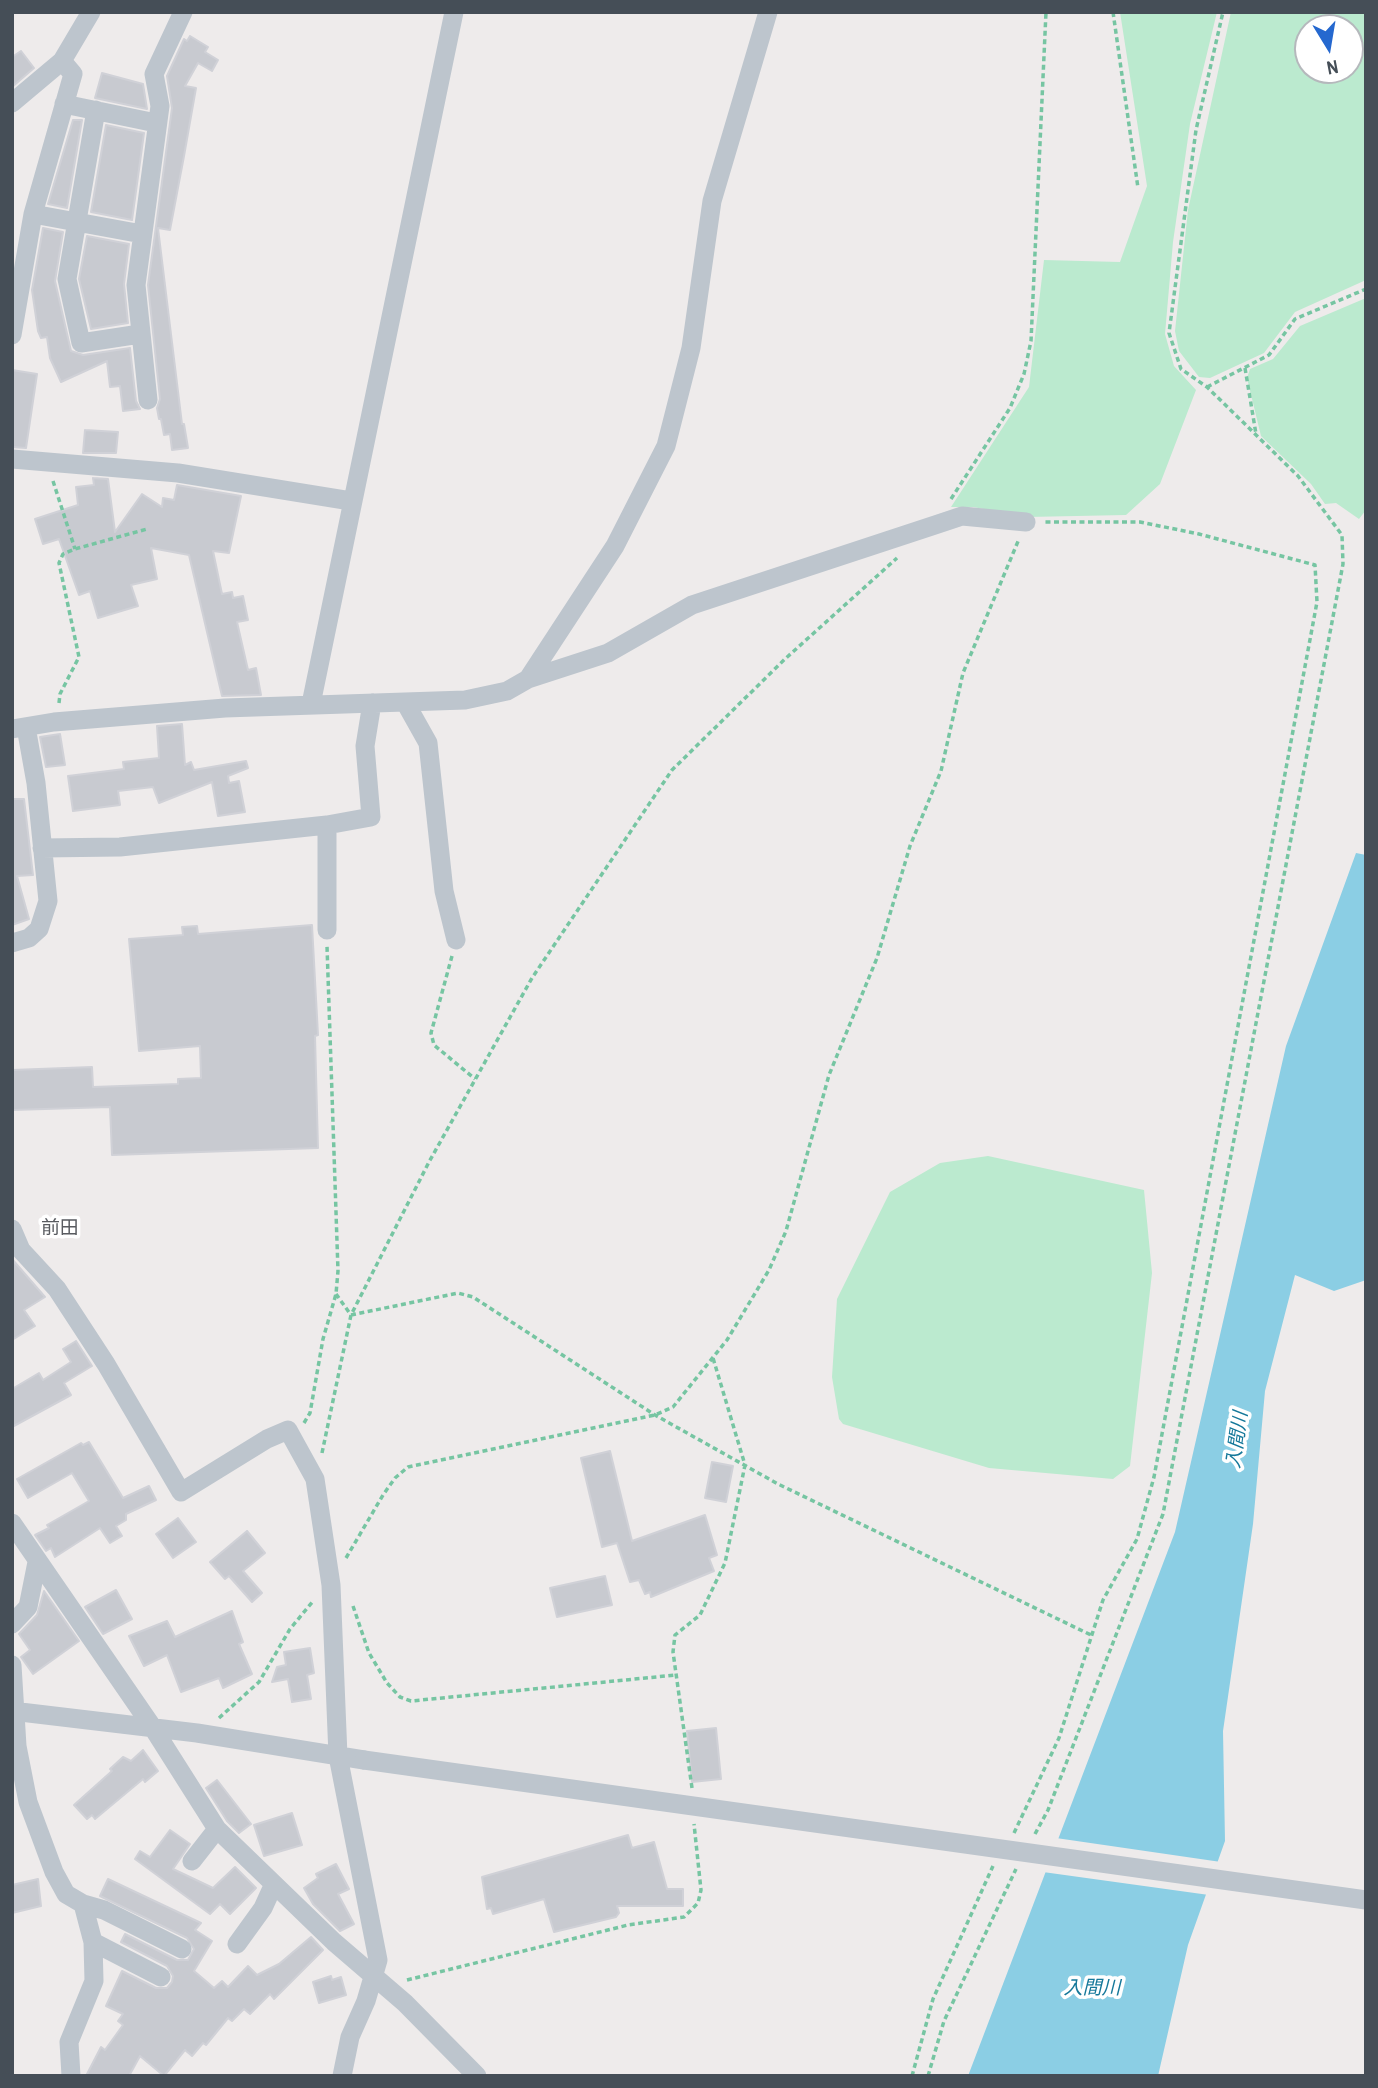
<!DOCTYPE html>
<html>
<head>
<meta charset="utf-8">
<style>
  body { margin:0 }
  #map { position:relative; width:1378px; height:2088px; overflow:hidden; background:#eeebeb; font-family:"Archivo Narrow",sans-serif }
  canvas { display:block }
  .frame { position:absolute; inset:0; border:14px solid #454e57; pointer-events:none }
  .north { position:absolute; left:1294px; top:14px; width:70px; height:70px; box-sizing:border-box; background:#fff; border:2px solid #b5b8bc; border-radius:50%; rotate:169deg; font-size:19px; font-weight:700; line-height:28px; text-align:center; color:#454e57 }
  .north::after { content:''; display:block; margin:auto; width:24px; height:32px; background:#2568cf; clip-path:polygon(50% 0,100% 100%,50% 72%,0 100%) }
</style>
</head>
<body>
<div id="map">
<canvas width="1378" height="2088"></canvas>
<div class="frame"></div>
<div class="north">N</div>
</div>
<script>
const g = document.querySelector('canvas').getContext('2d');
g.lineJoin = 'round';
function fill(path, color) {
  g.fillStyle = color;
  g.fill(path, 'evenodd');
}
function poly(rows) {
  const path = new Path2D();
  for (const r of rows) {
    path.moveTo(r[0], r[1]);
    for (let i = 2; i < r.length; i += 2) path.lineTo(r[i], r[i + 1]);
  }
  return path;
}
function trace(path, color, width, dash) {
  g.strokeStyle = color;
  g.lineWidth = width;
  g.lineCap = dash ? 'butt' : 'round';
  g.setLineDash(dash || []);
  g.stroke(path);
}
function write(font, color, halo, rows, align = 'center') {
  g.font = font + ' "Archivo Narrow","Noto Sans JP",sans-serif';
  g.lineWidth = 7;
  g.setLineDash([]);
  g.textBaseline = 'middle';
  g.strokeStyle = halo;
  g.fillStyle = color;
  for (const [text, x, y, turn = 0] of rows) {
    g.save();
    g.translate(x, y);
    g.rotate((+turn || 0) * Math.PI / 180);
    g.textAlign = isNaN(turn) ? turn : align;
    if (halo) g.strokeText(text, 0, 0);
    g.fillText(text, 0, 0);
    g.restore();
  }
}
const green = poly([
  [1120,12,1217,12,1190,124,1173,242,1165,334,1174,366,1196,390,1160,484,1126,515,1027,517,973,507,951,507,1029,387,1044,260,1120,262,1147,186],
  [1231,12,1366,12,1366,280,1295,312,1264,353,1210,378,1199,377,1179,351,1175,331,1188,210],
  [1308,28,1350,28,1350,70,1308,70],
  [1366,298,1366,510,1359,519,1336,503,1325,504,1311,484,1261,436,1247,378,1250,369,1273,359,1300,326],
  [988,1156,1144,1190,1152,1273,1130,1466,1113,1479,989,1468,843,1424,839,1419,832,1377,837,1299,890,1192,940,1163]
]);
const water = poly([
  [1356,853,1366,855,1366,1280,1334,1291,1295,1275,1265,1391,1253,1524,1223,1731,1225,1841,1188,1945,1158,2076,968,2076,1175,1532,1286,1046]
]);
const pier = poly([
  [1056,1838,1221,1862,1209,1895,1043,1872]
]);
const building = poly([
  [190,36,208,47,205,52,218,60,212,71,198,63,185,86,196,88,184,156,170,230,158,228,182,424,184,424,188,448,172,450,170,434,164,435,161,419,159,419,157,408,160,399,148,285,172,108,167,76,184,39,187,41,190,36],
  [21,51,34,68,12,87,12,57,21,51],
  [102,73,143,84,147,109,95,98,102,73],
  [73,120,82,120,67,208,48,204,73,120],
  [106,125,144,133,132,220,91,212,106,125],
  [43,228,63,232,55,281,71,351,83,355,130,348,136,401,140,409,123,411,120,386,110,387,107,361,61,382,50,358,47,337,41,338,38,331,32,290,43,228],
  [87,236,129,244,124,284,128,323,91,329,79,279,87,236],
  [12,370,37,374,26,448,12,447,12,370],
  [85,430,118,432,116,453,83,453,85,430],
  [93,478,108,479,115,532,142,494,162,507,163,498,174,500,177,485,241,496,229,553,213,551,222,594,232,592,233,598,243,596,248,620,237,622,248,670,256,668,261,695,222,696,189,555,151,548,157,579,131,585,138,606,98,618,90,591,79,595,59,539,43,544,35,519,78,505,76,487,94,485,93,478],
  [182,724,185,765,191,762,194,770,246,761,248,768,228,776,229,783,239,781,245,812,218,816,212,782,159,803,153,787,118,791,120,805,73,811,68,776,124,769,123,762,159,758,157,726,182,724],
  [60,734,65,765,46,767,40,737,60,734],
  [12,799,24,799,33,875,17,876,29,919,12,925,12,799],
  [312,925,318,1035,315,1036,318,1148,112,1155,110,1107,12,1110,12,1070,92,1067,93,1087,178,1084,178,1079,201,1078,200,1046,139,1051,129,939,183,935,182,927,197,926,198,934,312,925],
  [12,1259,45,1297,24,1310,35,1326,12,1340,12,1259],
  [76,1341,92,1366,64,1383,71,1395,12,1427,12,1389,39,1373,43,1380,71,1362,63,1349,76,1341],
  [89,1442,123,1498,149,1486,156,1500,126,1514,126,1520,116,1526,122,1536,110,1543,100,1528,55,1557,51,1548,46,1551,35,1535,49,1528,47,1525,89,1501,72,1473,28,1498,17,1479,81,1443,83,1445,89,1442],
  [610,1451,632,1541,705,1515,717,1555,709,1558,714,1571,651,1597,650,1592,645,1594,639,1580,630,1582,617,1543,602,1547,581,1458,610,1451],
  [712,1462,733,1466,726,1502,705,1498,712,1462],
  [178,1518,196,1542,173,1558,156,1534,178,1518],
  [247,1531,265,1553,243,1571,262,1593,252,1602,229,1576,225,1579,210,1562,247,1531],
  [605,1576,612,1605,557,1617,550,1588,605,1576],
  [116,1590,132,1619,103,1634,85,1607,116,1590],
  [44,1591,79,1641,33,1674,21,1657,30,1650,19,1634,37,1615,44,1591],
  [232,1611,243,1642,239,1644,252,1674,223,1688,219,1678,181,1692,167,1655,144,1666,129,1636,167,1621,175,1637,232,1611],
  [310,1648,314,1673,307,1675,311,1699,292,1702,288,1679,272,1682,277,1667,286,1665,284,1652,310,1648],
  [716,1728,721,1779,692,1782,687,1731,716,1728],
  [143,1750,158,1771,145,1782,143,1779,95,1819,92,1815,87,1819,74,1805,112,1771,110,1769,123,1757,131,1761,143,1750],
  [217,1780,251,1824,239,1833,227,1821,206,1788,217,1780],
  [292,1813,302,1845,264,1856,254,1825,292,1813],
  [170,1830,190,1844,173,1869,213,1888,235,1867,256,1888,230,1914,220,1904,210,1914,135,1859,140,1851,150,1857,170,1830],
  [628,1835,632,1848,654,1842,667,1889,683,1889,683,1906,617,1906,619,1913,616,1917,554,1932,544,1899,493,1914,491,1908,487,1909,482,1877,628,1835],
  [336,1864,349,1889,338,1894,354,1924,340,1931,313,1904,304,1888,318,1878,316,1874,336,1864],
  [38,1879,41,1906,12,1913,12,1885,38,1879],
  [108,1879,201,1923,195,1930,212,1941,194,1971,214,1988,222,1981,228,1987,248,1966,257,1975,279,1964,311,1937,323,1950,274,1999,270,1994,250,2014,244,2009,232,2021,228,2018,206,2045,203,2043,192,2056,185,2050,164,2076,140,2056,129,2076,86,2076,101,2047,105,2050,123,2025,118,2021,123,2014,106,2006,122,1971,156,1988,167,1988,172,1982,173,1976,167,1966,121,1942,125,1934,177,1960,188,1960,194,1949,187,1938,100,1896,108,1879],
  [331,1976,332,1980,341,1977,346,1995,319,2003,313,1982,331,1976]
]);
const path = poly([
  [1113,12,1138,188],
  [1245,368,1256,434],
  [1207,387,1269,355,1295,319,1366,289],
  [53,481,75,549],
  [951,499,1010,408,1024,374,1031,341,1046,12],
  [59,703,60,694,79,657,59,563,63,554,75,549,147,529],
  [452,956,431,1033,434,1045,475,1079],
  [336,1294,351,1315],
  [351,1315,458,1293,473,1297,655,1415,778,1484,1091,1635],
  [304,1423,310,1413,323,1339,336,1294,338,1271,327,946],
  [322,1453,351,1315,429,1162,532,978,672,770,785,659,897,558],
  [346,1558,383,1495,395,1478,408,1467,655,1415,673,1407,727,1340,769,1270,786,1231,829,1075,877,958,910,846,941,771,963,673,1019,539],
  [353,1606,369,1653,387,1683,400,1697,411,1701,676,1675],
  [219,1718,259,1682,290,1629,314,1600],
  [692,1788,673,1652,675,1635,700,1615,725,1563,745,1465,713,1358],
  [1014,1833,1059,1738,1103,1600,1137,1539,1154,1477,1317,602,1315,565,1199,534,1140,522,1044,522],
  [1035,1834,1048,1810,1163,1514,1343,564,1342,535,1298,476,1207,387,1181,369,1169,333,1196,130,1223,12],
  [407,1980,628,1925,684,1917,698,1903,701,1890,694,1824],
  [912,2076,933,1999,993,1866],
  [928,2076,944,2021,1016,1869]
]);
const minor = poly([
  [12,103,62,61,91,12],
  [64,104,156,123],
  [96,110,67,279,81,343,140,334],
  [33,214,142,234],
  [12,335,33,214,73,74,62,61],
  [148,400,136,285,160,106,154,74,183,12],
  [12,459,178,473,351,501],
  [528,679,615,546,666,446,691,348,712,201,768,12],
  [405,702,428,743,444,891,456,940],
  [311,704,454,12],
  [12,729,54,722,225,708,465,700,507,691,528,679,608,653,692,605,935,525,962,516,1026,522],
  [327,825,327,930],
  [42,848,120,847,327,825,371,817,365,746,372,703],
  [12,943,29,938,39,929,48,901,36,783,26,727],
  [12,1229,21,1250,57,1289,106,1364,181,1492,267,1439,288,1430,315,1479,331,1585,338,1756,378,1960,366,2001,350,2037,342,2076],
  [12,1523,153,1728,217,1829,334,1942,405,2003,477,2076],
  [12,1624,28,1607,37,1562],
  [12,1665,17,1746,28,1802,54,1872,66,1894,83,1904,93,1942,94,1981,69,2042,71,2076],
  [12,1711,197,1733,364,1760],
  [192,1861,217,1829],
  [83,1904,104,1910,182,1949],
  [93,1942,161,1977],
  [237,1944,263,1908,273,1886]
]);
const minorBridge = poly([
  [364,1760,1366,1900]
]);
const neighbourhoodNames = [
  ["前田",60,1229]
];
const waterNames = [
  ["入間川",1238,1440,-82],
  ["入間川",1092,1989]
];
fill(green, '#bbeacf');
fill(water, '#8bcee4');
fill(pier, '#eeebeb');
fill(building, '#c8cad0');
trace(building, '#d0d1d7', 2);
trace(path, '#76c5a2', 3.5, [5, 3.5]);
trace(minor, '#bdc5cd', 19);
trace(minorBridge, '#bdc5cd', 19);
write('19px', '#595b60', '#fff', neighbourhoodNames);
write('italic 19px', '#15789a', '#fff', waterNames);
</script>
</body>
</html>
